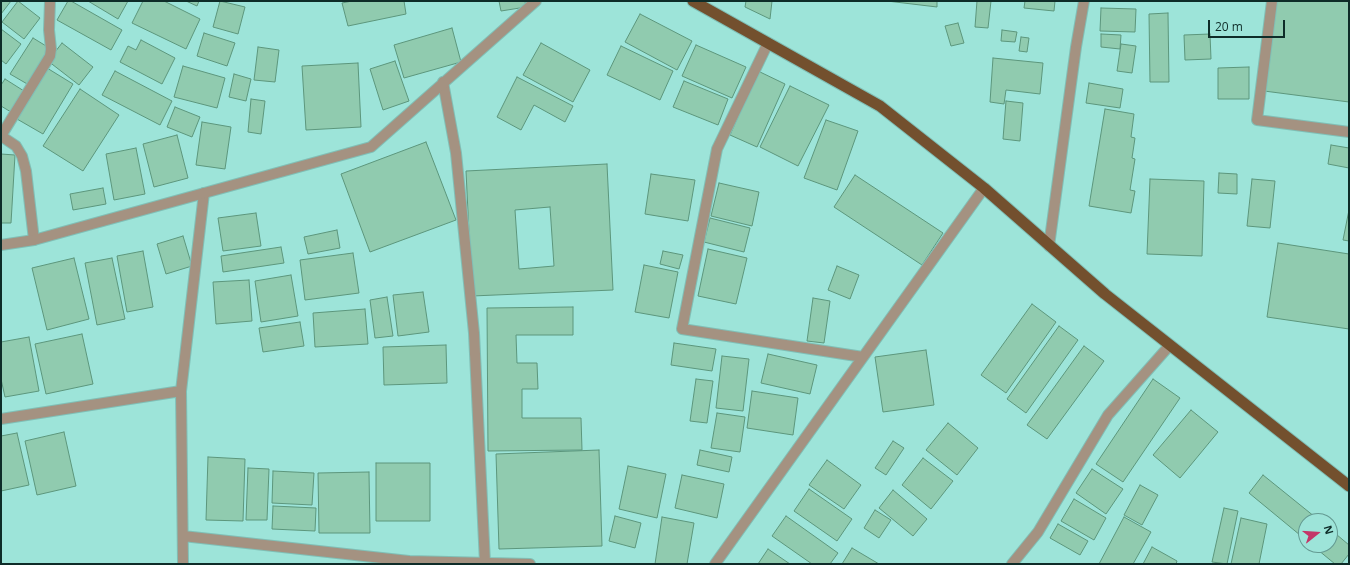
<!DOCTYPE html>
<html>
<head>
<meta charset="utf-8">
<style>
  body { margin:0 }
  #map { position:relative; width:1350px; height:565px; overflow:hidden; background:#9de4d9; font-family:"Open Sans",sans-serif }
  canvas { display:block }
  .frame { position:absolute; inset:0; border:2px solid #0e2c28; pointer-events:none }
  .north { position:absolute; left:1298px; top:513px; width:40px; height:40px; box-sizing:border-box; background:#9de4d9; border:1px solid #649a92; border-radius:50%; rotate:73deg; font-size:11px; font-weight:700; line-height:16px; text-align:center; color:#0e2c28 }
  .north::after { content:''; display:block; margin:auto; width:14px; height:18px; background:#c33768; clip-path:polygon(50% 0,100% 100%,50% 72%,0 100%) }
  .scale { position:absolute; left:1208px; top:20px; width:77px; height:18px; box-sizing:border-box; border:2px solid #0e2c28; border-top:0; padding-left:5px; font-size:12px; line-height:14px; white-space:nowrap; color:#0e2c28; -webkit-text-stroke:3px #9de4d9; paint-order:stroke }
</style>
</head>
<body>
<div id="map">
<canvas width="1350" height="565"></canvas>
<div class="frame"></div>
<div class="north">N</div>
<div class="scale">20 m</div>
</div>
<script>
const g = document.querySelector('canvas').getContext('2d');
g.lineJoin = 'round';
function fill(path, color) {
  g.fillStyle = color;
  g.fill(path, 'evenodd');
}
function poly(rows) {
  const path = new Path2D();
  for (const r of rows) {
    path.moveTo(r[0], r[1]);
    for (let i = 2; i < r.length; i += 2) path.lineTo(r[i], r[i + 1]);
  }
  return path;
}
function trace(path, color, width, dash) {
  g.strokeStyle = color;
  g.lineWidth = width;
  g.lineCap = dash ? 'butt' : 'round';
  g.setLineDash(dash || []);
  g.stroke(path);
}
const building = poly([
  [1,1,11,1,1,14,1,1],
  [18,1,40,18,24,39,2,22,18,1],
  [68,1,71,1,122,30,111,50,57,20,68,1],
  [88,1,128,1,118,19,88,1],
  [143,1,164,1,200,19,186,49,132,23,143,1],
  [186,1,199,1,197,6,186,1],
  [220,1,245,7,238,34,213,27,220,1],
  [352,1,404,1,406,14,348,26,342,3,352,1],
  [499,1,525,1,526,7,501,11,499,1],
  [746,1,772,1,770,19,745,7,746,1],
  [887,1,937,1,937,7,887,1],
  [977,1,991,1,988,28,975,27,977,1],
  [1025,1,1055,1,1054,11,1024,8,1025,1],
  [1275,1,1349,1,1349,102,1264,91,1275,1],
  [1101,8,1136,9,1135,32,1100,31,1101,8],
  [1168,13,1169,82,1150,82,1149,14,1168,13],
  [640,14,692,41,677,70,625,42,640,14],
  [958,23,964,43,951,46,945,26,958,23],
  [452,28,461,62,404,78,394,45,452,28],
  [1,29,21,44,6,64,1,60,1,29],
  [1002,30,1017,32,1015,42,1001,41,1002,30],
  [204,33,235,43,227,66,197,56,204,33],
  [1101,34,1121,35,1120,49,1101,47,1101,34],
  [1210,34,1211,59,1185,60,1184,35,1210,34],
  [1021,37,1029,38,1027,52,1019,51,1021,37],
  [33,38,51,49,29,85,10,74,33,38],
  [141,40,175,58,162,84,120,62,128,46,136,50,141,40],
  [62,43,93,67,79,85,48,61,62,43],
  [541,43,590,70,573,102,523,75,541,43],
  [1121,44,1136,46,1132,73,1117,71,1121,44],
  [696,45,746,67,732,98,682,76,696,45],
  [621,46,673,71,660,100,607,75,621,46],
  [258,47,279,50,275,82,254,80,258,47],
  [993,58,1043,63,1040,94,1006,90,1004,104,990,102,993,58],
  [395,61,409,101,383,110,370,69,395,61],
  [358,63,361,127,306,130,302,66,358,63],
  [183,66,225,78,217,108,174,97,183,66],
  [1249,67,1249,99,1218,99,1218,68,1249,67],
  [47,68,73,84,43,134,17,119,47,68],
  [115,71,172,101,160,125,102,95,115,71],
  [758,71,785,84,757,147,730,135,758,71],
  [234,74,251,79,246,101,229,97,234,74],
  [517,77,573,106,565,122,534,105,521,130,497,117,517,77],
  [5,79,24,91,11,112,1,106,1,85,5,79],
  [684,81,728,99,718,125,673,107,684,81],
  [1089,83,1123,89,1120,108,1086,103,1089,83],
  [790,86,829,105,798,166,760,147,790,86],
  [80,89,119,115,83,171,43,146,80,89],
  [251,99,265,101,261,134,248,132,251,99],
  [1006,101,1023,103,1020,141,1003,139,1006,101],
  [175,107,200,117,192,137,167,127,175,107],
  [1105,109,1134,114,1131,137,1135,138,1132,158,1135,159,1130,190,1135,191,1131,213,1089,206,1105,109],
  [826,120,858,131,837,190,804,178,826,120],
  [202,122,231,127,225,169,196,165,202,122],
  [177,135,188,178,154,187,143,144,177,135],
  [426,142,456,220,370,252,341,174,426,142],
  [1331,145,1349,148,1349,168,1328,164,1331,145],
  [136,148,145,194,114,200,106,154,136,148],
  [1,154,15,155,11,223,1,223,1,154],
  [607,164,613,290,472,296,466,171,607,164],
  [550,207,554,266,519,269,515,210,550,207],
  [1219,173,1237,174,1237,194,1218,193,1219,173],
  [651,174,695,180,688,221,645,214,651,174],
  [855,175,943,233,922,265,834,207,855,175],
  [1150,179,1204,181,1202,256,1147,254,1150,179],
  [1252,179,1275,181,1270,228,1247,226,1252,179],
  [719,183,759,192,752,226,711,216,719,183],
  [103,188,106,204,73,210,70,194,103,188],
  [1349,210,1349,241,1343,240,1349,210],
  [256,213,261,246,223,251,218,218,256,213],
  [710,218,750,228,744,252,704,242,710,218],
  [337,230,340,248,308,254,304,237,337,230],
  [183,236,192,266,166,274,157,244,183,236],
  [1278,243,1349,254,1349,329,1267,317,1278,243],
  [281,247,284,263,223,272,221,256,281,247],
  [708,249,747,258,736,304,698,296,708,249],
  [143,251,153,307,127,312,117,256,143,251],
  [663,251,683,255,679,269,660,264,663,251],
  [353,253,359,293,305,300,300,260,353,253],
  [74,258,89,319,47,330,32,268,74,258],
  [112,258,125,319,97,325,85,263,112,258],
  [644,265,678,272,669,318,635,312,644,265],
  [837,266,859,275,850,299,828,290,837,266],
  [291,275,298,316,261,322,255,281,291,275],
  [249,280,252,321,216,324,213,282,249,280],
  [423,292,429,332,398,336,393,295,423,292],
  [387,297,393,336,375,338,370,300,387,297],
  [813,298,830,301,824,343,807,341,813,298],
  [1032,304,1056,322,1006,393,981,375,1032,304],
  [573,307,573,335,516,335,517,363,537,363,538,389,522,389,522,418,581,418,582,450,488,451,487,308,573,307],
  [365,309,368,344,315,347,313,313,365,309],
  [300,322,304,346,263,352,259,328,300,322],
  [1059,326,1078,340,1026,413,1007,399,1059,326],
  [82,334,93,384,46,394,35,344,82,334],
  [29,337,39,391,5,397,1,379,1,342,29,337],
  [674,343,716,349,712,371,671,365,674,343],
  [446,345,447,383,384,385,383,347,446,345],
  [1084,346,1104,361,1047,439,1027,425,1084,346],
  [926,350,934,405,883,412,875,357,926,350],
  [768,354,817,365,810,394,761,383,768,354],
  [722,356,749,359,743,411,716,408,722,356],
  [696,379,713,381,707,423,690,421,696,379],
  [1153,379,1180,398,1123,482,1096,464,1153,379],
  [752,391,798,398,793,435,747,428,752,391],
  [1191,410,1218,432,1180,478,1153,455,1191,410],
  [717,413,745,417,740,452,711,448,717,413],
  [948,423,978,448,957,475,926,450,948,423],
  [64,432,76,486,37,495,25,441,64,432],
  [17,433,29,485,1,491,1,436,17,433],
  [893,441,904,448,886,475,875,468,893,441],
  [599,450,602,546,499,549,496,454,599,450],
  [700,450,732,457,729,472,697,465,700,450],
  [208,457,245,459,243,521,206,520,208,457],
  [923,458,953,481,931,509,902,485,923,458],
  [827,460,861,485,844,509,809,485,827,460],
  [376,463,430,463,430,521,376,521,376,463],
  [628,466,666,474,657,518,619,509,628,466],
  [248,468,269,469,267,520,246,520,248,468],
  [1092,469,1123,489,1106,514,1076,493,1092,469],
  [273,471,314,473,312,505,272,503,273,471],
  [369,472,370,533,319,533,318,473,369,472],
  [682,475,724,484,717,518,675,508,682,475],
  [1263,475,1320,521,1306,521,1306,540,1249,493,1263,475],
  [1140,485,1158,495,1142,525,1124,515,1140,485],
  [809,489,852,519,837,541,794,511,809,489],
  [893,490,927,519,913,536,879,508,893,490],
  [1074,499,1106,518,1094,540,1061,521,1074,499],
  [273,506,316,508,315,531,272,529,273,506],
  [1224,508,1238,511,1227,564,1212,562,1224,508],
  [875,510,891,520,879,538,864,528,875,510],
  [615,516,641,523,635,548,609,541,615,516],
  [786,516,838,553,830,564,812,564,772,536,786,516],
  [662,517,694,523,687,564,655,564,662,517],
  [1124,517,1151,532,1133,564,1099,564,1124,517],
  [1241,518,1267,524,1259,564,1231,564,1241,518],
  [1058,524,1088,541,1080,555,1050,538,1058,524],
  [1330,529,1349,545,1349,554,1341,564,1335,564,1312,545,1330,545,1330,529],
  [1152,547,1177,561,1176,564,1143,564,1152,547],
  [852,548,879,564,842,564,852,548],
  [768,549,790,564,758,564,768,549]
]);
const minor = poly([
  [1272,1,1257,120,1349,132],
  [768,43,717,149,682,329,863,357],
  [443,82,456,153,474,333,485,563],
  [1,136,50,56,51,49,49,30,50,1],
  [1,136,16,146,22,156,26,171,34,240],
  [1049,246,1076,47,1084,1],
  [1,419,181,391],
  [183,536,409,561],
  [183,564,181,391,204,193],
  [409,564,409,561,530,564],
  [715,564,984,188],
  [1012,564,1038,532,1108,415,1170,345]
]);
const tertiary = poly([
  [1,245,34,240,371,147,536,1]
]);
const trunk = poly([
  [693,1,880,106,984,188,1105,294,1349,486]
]);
fill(building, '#90cbaf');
trace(building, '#5c967c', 1);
trace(minor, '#80bfb6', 12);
trace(tertiary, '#80bfb6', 12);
trace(trunk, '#80bfb6', 13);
trace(minor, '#a49281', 10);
trace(tertiary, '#a49281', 10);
trace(trunk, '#73502e', 11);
</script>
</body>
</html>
